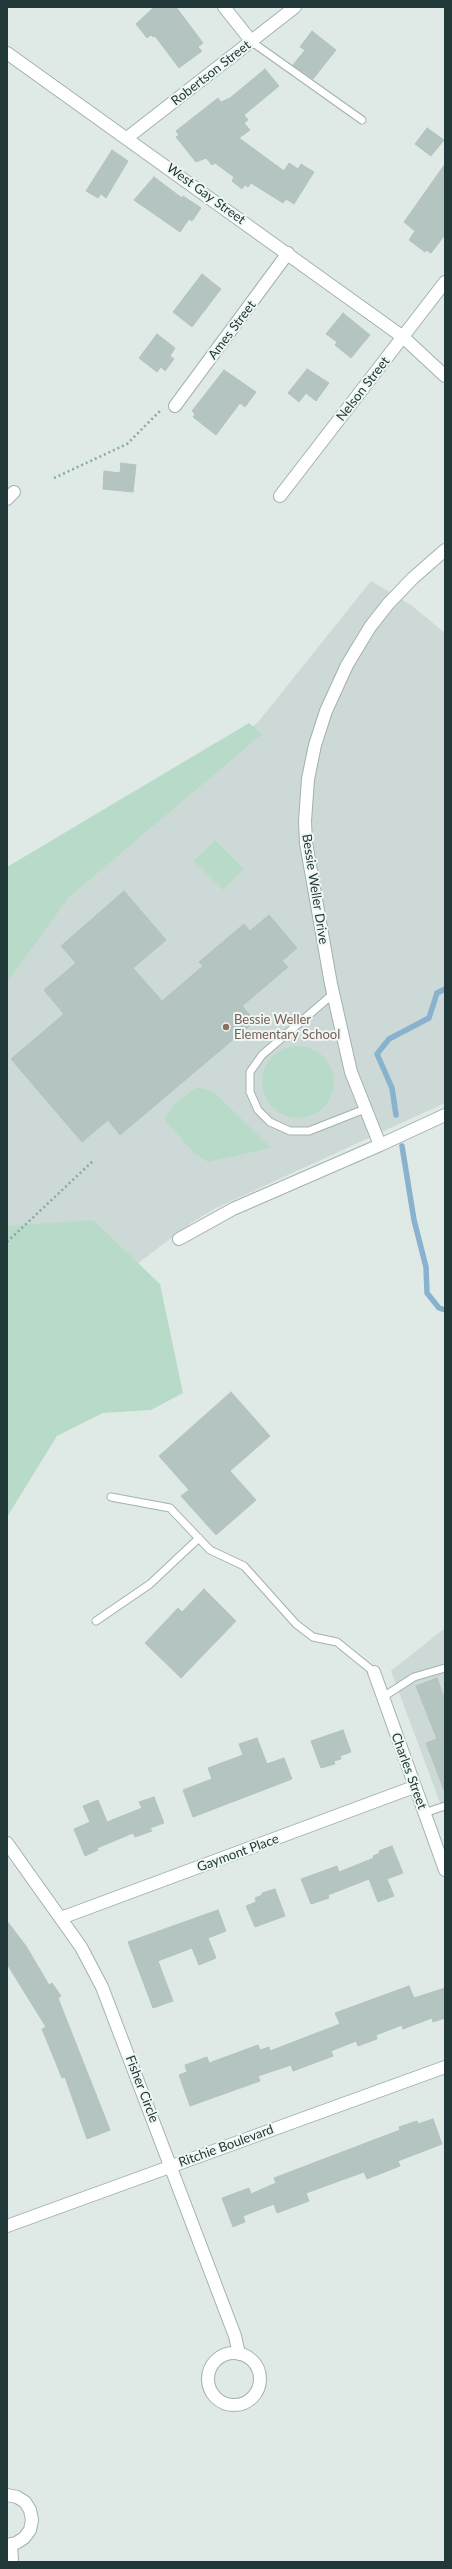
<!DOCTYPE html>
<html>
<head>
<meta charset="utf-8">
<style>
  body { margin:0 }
  #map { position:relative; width:452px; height:2569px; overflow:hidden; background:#dfeae7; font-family:Lato,sans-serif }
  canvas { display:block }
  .frame { position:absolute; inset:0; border:8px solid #203938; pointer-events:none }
</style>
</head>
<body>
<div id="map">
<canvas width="452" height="2569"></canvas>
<div class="frame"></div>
</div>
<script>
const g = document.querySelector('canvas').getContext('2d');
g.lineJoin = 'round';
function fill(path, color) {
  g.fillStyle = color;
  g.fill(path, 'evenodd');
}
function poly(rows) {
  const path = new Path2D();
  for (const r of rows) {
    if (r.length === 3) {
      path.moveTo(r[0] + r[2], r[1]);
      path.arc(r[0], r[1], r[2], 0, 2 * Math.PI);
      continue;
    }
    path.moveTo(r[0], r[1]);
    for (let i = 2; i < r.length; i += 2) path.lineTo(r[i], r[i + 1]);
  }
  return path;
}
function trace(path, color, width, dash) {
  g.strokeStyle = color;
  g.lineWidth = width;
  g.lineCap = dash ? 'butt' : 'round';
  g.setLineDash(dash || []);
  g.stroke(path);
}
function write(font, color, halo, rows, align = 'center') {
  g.font = font + ' Lato,sans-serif';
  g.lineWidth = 4;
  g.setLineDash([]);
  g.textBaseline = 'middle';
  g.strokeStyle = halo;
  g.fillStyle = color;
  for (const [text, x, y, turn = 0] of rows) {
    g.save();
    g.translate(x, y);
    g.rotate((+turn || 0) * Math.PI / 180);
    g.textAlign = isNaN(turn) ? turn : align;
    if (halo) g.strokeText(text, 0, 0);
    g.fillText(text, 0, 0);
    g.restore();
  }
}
const built = poly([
  [371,581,411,605,445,633,445,1103,216,1208,194,1221,25,1348,7,1326,7,951,259,721],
  [445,1628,445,1816,391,1671]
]);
const green = poly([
  [249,723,262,734,69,897,7,982,7,867],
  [215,840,244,869,223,890,194,861],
  [298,1082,36],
  [197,1087,214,1092,271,1148,208,1162,193,1152,164,1119,175,1103],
  [93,1220,160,1284,183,1393,151,1410,103,1413,57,1436,7,1517,7,1226]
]);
const stream = poly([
  [396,1115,392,1088,377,1054,389,1039,429,1018,437,993,445,989],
  [402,1146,414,1220,426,1267,427,1293,439,1308,445,1310]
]);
const building = poly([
  [154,7,176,7,203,43,198,47,202,51,179,68,155,36,153,37,151,35,147,38,136,24,154,7],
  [312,31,336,50,313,79,293,65,305,50,300,47,312,31],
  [265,69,279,86,244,115,248,120,244,123,250,130,239,138,284,171,289,163,298,169,301,164,314,172,294,204,286,199,283,203,251,183,248,187,245,185,242,189,232,181,234,177,215,163,212,165,206,158,196,162,176,137,179,135,176,131,218,98,221,102,230,98,265,69],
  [427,128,444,140,431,156,415,144,427,128],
  [112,150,128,161,106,198,101,194,98,198,86,191,112,150],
  [445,164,445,235,431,253,426,250,425,252,409,240,415,231,404,222,445,164],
  [154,177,182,198,183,196,201,208,192,221,189,219,180,232,134,200,154,177],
  [202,274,221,289,192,327,173,312,202,274],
  [343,313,370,335,351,358,335,345,337,342,326,334,343,313],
  [157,334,175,348,170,356,174,359,165,371,161,367,157,372,139,358,157,334],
  [307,369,329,383,316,401,306,393,299,402,288,393,307,369],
  [224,370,256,392,245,407,240,403,216,435,193,417,195,414,192,411,224,370],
  [121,463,136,465,133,492,103,489,104,471,120,473,121,463],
  [124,891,166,940,133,968,162,1001,203,966,199,962,244,924,250,931,269,915,297,948,282,961,288,967,242,1006,255,1021,120,1135,108,1120,82,1142,11,1059,64,1014,44,990,76,963,61,946,124,891],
  [231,1392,270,1436,230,1471,256,1500,216,1535,181,1496,189,1490,159,1456,231,1392],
  [204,1589,236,1621,181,1678,145,1643,178,1608,182,1612,204,1589],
  [437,1678,445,1700,444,1790,426,1743,437,1739,416,1686,437,1678],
  [343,1730,351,1752,340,1756,341,1759,334,1761,335,1764,321,1768,311,1741,343,1730],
  [257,1738,267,1764,284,1758,292,1779,193,1817,183,1790,212,1779,208,1768,243,1755,239,1744,257,1738],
  [154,1797,164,1823,150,1828,152,1831,135,1837,133,1833,97,1848,98,1850,85,1856,74,1829,90,1822,83,1806,98,1800,107,1822,142,1808,139,1802,154,1797],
  [392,1846,403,1873,387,1879,394,1896,378,1902,369,1879,328,1895,329,1898,311,1904,301,1879,337,1866,339,1872,374,1858,373,1856,380,1853,379,1851,392,1846],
  [275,1889,285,1916,255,1927,246,1906,256,1902,255,1898,262,1895,262,1893,275,1889],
  [218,1910,226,1931,208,1938,216,1958,199,1965,192,1948,158,1961,173,2001,153,2008,128,1942,218,1910],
  [7,1921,26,1946,49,1985,52,1983,61,1996,58,1998,110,2130,87,2139,65,2077,62,2078,42,2029,46,2027,7,1964,7,1921],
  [409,1986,414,1998,445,1988,445,2018,433,2022,432,2018,403,2029,402,2025,376,2035,377,2039,358,2046,356,2041,331,2051,333,2056,293,2071,291,2065,258,2076,260,2081,190,2106,179,2075,187,2072,185,2065,207,2057,209,2063,258,2045,260,2050,269,2047,270,2051,340,2024,335,2013,409,1986],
  [433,2119,442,2144,398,2161,400,2166,367,2179,364,2172,306,2193,309,2201,277,2213,274,2204,243,2216,245,2222,233,2227,222,2198,249,2188,251,2194,276,2183,274,2178,400,2130,399,2127,417,2121,418,2124,433,2119]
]);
const path = poly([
  [54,478,127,444,162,409],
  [7,1242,94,1160]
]);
const service = poly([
  [252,42,362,120],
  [333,994,262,1055,250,1072,250,1092,258,1110,270,1122,290,1131,309,1131,365,1109],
  [111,1497,170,1508,210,1550,244,1566,296,1624,313,1637,337,1642,374,1672],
  [96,1621,150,1584,199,1538],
  [383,1697,414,1677,445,1668],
  [424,1813,445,1806]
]);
const minor = poly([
  [224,7,252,42],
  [7,53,403,337,445,376],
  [127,138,295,7],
  [175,406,288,253],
  [280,496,445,282],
  [7,499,14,492],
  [445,550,413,578,388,604,370,627,347,665,326,711,315,745,308,779,305,821,306,843,331,984,351,1072,380,1145,445,1115],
  [179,1239,233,1209,380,1145],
  [374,1672,445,1870],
  [7,1843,81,1947,102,1987,235,2336,239,2354],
  [61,1918,414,1787],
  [7,2226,445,2067],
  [234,2379,26],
  [7,2495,17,2497,25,2502,30,2510,32,2520,30,2530,24,2538,16,2543,7,2545],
  [11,2544,12,2562]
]);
const markers = [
  [226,1027,4,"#8d6e63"]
];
const streetNames = [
  ["Robertson Street",211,73,-38],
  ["West Gay Street",206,194,36],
  ["Ames Street",232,330,-53],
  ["Nelson Street",363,389,-52],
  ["Bessie Weller Drive",315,889,81],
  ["Charles Street",409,1771,70],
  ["Gaymont Place",238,1853,-20],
  ["Fisher Circle",142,2089,69],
  ["Ritchie Boulevard",226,2146,-20]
];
const educationNames = [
  ["Bessie Weller",234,1020],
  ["Elementary School",234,1035]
];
fill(built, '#cdd9d7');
fill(green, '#b8dbc9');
trace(stream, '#88b2ce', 5.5);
fill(building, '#b4c4c1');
trace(building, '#b2c3c0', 1);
trace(service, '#a2b1af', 9);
trace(minor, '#a2b1af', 14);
trace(path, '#80aca9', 2.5, [2, 3]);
trace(service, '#fff', 7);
trace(minor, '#fff', 12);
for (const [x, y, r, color] of markers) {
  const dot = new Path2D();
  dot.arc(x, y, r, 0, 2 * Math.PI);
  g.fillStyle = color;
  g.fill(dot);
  trace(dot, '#eff7f4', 1.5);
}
write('13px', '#203938', '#eff7f4', streetNames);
write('13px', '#785e54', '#eff7f4', educationNames, 'left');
</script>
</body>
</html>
